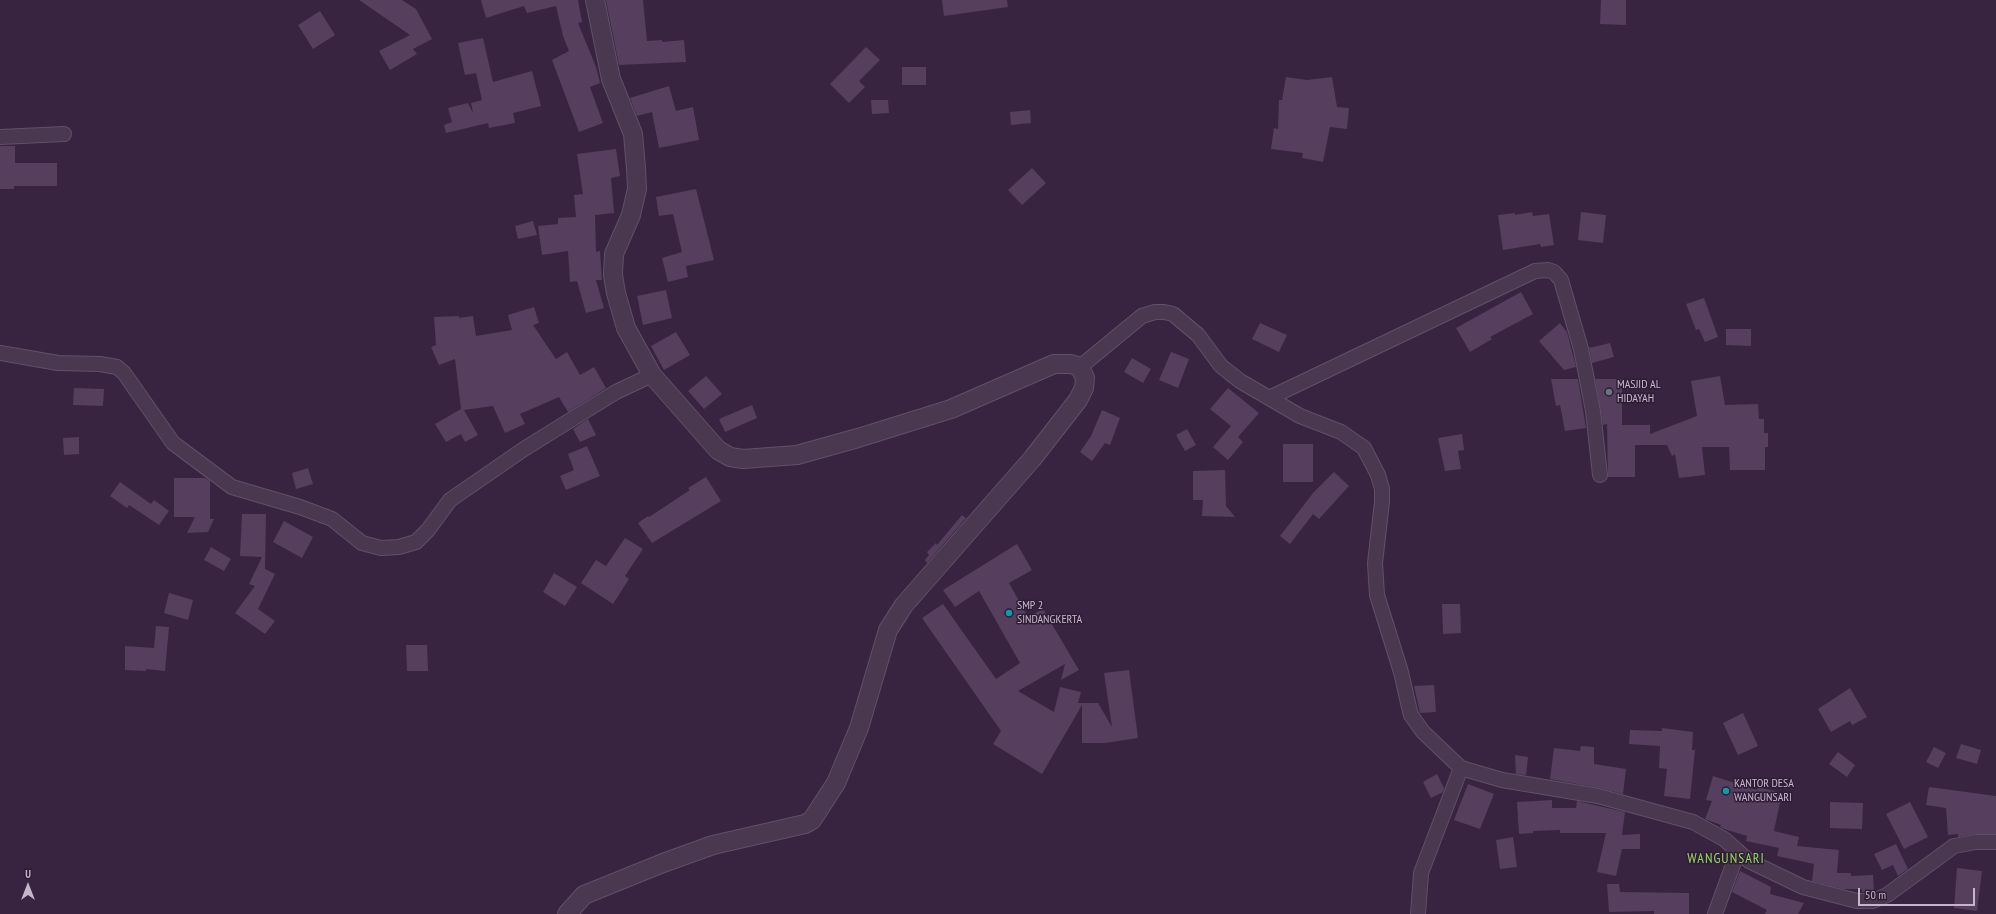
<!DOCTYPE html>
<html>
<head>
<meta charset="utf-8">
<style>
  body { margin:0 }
  #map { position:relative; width:1996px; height:914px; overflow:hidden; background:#382440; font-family:"PT Sans Narrow",sans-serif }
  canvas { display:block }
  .north { position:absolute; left:8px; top:866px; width:40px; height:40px; -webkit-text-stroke:3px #2e1d35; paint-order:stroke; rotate:0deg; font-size:11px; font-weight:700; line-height:16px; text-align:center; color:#c5b5cb }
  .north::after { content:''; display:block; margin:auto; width:14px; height:18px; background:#c5b5cb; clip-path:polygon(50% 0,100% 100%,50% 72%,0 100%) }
  .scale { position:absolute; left:1858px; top:888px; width:117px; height:18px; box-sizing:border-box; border:2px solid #c5b5cb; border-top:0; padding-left:5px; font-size:12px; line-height:14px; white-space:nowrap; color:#c5b5cb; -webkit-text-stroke:3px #2e1d35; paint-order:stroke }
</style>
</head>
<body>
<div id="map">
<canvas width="1996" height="914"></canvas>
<div class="north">U</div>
<div class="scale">50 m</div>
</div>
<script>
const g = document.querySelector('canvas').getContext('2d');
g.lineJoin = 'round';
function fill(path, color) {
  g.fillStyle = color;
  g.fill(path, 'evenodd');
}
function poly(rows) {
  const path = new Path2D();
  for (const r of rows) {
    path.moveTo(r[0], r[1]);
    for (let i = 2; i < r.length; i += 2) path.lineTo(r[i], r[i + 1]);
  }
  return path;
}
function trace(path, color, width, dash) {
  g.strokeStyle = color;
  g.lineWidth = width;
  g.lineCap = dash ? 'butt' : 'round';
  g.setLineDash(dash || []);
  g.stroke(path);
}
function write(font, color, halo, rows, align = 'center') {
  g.font = font + ' "PT Sans Narrow",sans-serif';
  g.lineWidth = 3;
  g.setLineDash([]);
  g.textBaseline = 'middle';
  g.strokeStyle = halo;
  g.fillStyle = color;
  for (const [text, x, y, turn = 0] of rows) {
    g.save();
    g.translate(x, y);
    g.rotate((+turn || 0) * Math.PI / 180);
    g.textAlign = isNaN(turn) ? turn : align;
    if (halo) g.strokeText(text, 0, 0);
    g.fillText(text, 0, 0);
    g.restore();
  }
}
const building = poly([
  [359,0,402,0,416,9,432,39,413,49,417,54,390,70,379,51,410,35],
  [481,0,578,0,582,22,578,23,596,67,600,83,590,87,603,123,579,132,552,60,569,51,563,36,556,6,527,13,524,6,486,18],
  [606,0,643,0,647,41,662,40,662,42,684,40,686,62,619,65],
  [942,0,1007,0,1008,7,944,16],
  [1601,0,1626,0,1626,25,1600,24],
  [320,11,335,35,313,49,298,25],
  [483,38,493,82,532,71,541,106,513,113,515,123,489,128,488,123,446,133,444,125,452,122,448,108,468,103,473,113,471,103,482,100,476,73,465,75,458,43],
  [866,47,880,60,859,81,865,87,849,103,830,84],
  [902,67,926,67,926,85,902,85],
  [1286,77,1307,80,1332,77,1337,107,1349,108,1347,129,1330,127,1323,162,1302,158,1303,153,1271,149,1274,128,1278,129,1279,100,1282,100],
  [669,86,676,111,693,107,699,140,659,148,652,112,637,116,630,98],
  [871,100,888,100,889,113,872,114],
  [1030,110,1031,123,1011,125,1010,112],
  [0,146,15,146,15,163,57,163,57,186,14,186,14,189,0,189],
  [616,149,620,176,611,178,614,213,595,215,596,252,600,251,602,280,596,280,604,308,586,313,577,281,570,282,568,251,542,255,538,226,558,224,558,218,576,217,574,195,583,194,577,154],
  [1032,168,1046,183,1022,205,1008,190],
  [696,189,714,260,686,266,688,277,668,282,662,258,682,252,673,214,659,216,656,197],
  [1532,212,1533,216,1549,214,1554,245,1541,247,1540,244,1503,250,1498,215,1515,213,1515,215],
  [1581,212,1606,215,1603,243,1578,240],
  [533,221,537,235,518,239,515,226],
  [666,290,672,318,643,325,637,296],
  [1521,292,1533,314,1490,337,1492,339,1470,352,1456,328],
  [1704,298,1718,337,1705,342,1699,329,1696,330,1686,304],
  [534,307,539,323,533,325,556,359,567,352,580,375,594,367,606,388,568,412,559,397,520,414,525,424,505,433,493,406,464,410,478,435,465,442,461,434,446,442,435,424,461,409,455,359,439,365,431,347,436,345,434,317,459,316,459,318,473,316,476,336,512,330,508,315],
  [1260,323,1287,335,1279,352,1252,339],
  [1560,323,1567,332,1576,367,1564,370,1539,341],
  [1726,329,1751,329,1751,346,1726,345],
  [676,332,690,355,664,370,651,346],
  [1610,343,1614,357,1592,363,1589,348],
  [1171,352,1189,359,1178,388,1159,380],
  [1132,358,1151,369,1143,383,1124,372],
  [706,376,722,394,704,409,688,391],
  [1720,376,1725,405,1758,404,1759,419,1764,419,1764,433,1768,433,1768,447,1765,447,1765,470,1730,470,1729,447,1702,447,1705,475,1679,478,1675,454,1672,456,1667,445,1635,445,1635,477,1608,477,1607,424,1603,425,1595,379,1622,379,1622,425,1650,425,1650,434,1697,416,1691,381],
  [1551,379,1578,379,1586,428,1565,431,1560,405,1556,406],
  [74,388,104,389,103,406,73,405],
  [1228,388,1259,413,1238,437,1243,442,1228,460,1213,447,1231,426,1210,409],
  [752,405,757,418,725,432,719,419],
  [1102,410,1120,418,1110,445,1105,443,1092,461,1080,452,1091,436],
  [588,419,596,435,580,442,573,429],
  [1187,429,1196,445,1185,451,1176,435],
  [1462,434,1464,450,1458,451,1461,469,1445,471,1438,438],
  [79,437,79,454,64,455,63,438],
  [1283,444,1313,444,1313,482,1283,482],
  [587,446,600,476,566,490,560,476,574,470,568,454],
  [308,468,313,484,296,489,292,473],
  [1225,470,1226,506,1235,517,1202,516,1203,500,1193,500,1193,471],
  [1334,472,1349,486,1319,519,1313,514,1290,544,1280,536,1313,493],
  [706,477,721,501,652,543,638,523,648,516,649,517,690,490,688,488],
  [174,478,205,478,210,481,210,519,214,519,208,532,187,533,195,517,174,517],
  [120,482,151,504,154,500,169,511,159,525,129,505,127,508,110,496],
  [242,514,266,514,265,569,275,574,258,609,275,621,265,634,235,613,255,586,249,584,262,557,240,556],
  [962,515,966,518,927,563,925,560,929,555,927,552,936,543,937,545],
  [284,521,313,537,302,558,273,542],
  [625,538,643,549,625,576,629,579,613,604,581,583,596,560,606,566],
  [1017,544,1032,570,1009,583,1028,617,1043,609,1079,670,1061,680,1065,664,1018,691,1054,712,1060,687,1081,692,1078,703,1098,703,1112,727,1104,673,1129,670,1138,738,1105,743,1082,743,1082,705,1042,774,993,744,1001,731,922,618,943,604,996,679,1020,663,979,591,955,607,943,590],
  [211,547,231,559,224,571,204,560],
  [554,573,577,587,565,606,543,592],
  [169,593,193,600,188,620,164,613],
  [1442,604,1460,604,1461,633,1443,634],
  [156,626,169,627,165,671,146,669,146,671,125,670,125,646,154,648],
  [406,645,427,645,428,671,407,671],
  [1434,685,1436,712,1420,713,1414,686],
  [1850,688,1867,717,1852,725,1850,721,1831,732,1818,709],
  [1743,713,1758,746,1738,755,1723,723],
  [1662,728,1693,732,1692,750,1695,750,1690,799,1664,796,1667,769,1659,768,1660,746,1629,744,1630,730,1662,731],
  [1961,744,1981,750,1977,764,1956,758],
  [1581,746,1594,747,1594,764,1626,769,1623,794,1599,788,1550,779,1554,748,1580,751],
  [1934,747,1946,753,1938,768,1926,762],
  [1838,752,1855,765,1847,777,1829,764],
  [1515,755,1528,757,1526,775,1516,774],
  [1437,774,1444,788,1443,792,1431,798,1423,782],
  [1713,776,1757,790,1758,787,1782,793,1774,831,1799,837,1797,846,1839,850,1837,873,1851,873,1851,876,1873,875,1874,891,1862,892,1862,889,1843,889,1812,881,1814,864,1777,856,1779,848,1746,841,1747,836,1724,829,1720,827,1721,825,1705,819,1712,801,1706,800],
  [1468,784,1494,794,1480,829,1454,820],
  [1929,787,1996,796,1996,834,1976,834,1958,837,1958,834,1948,835,1946,808,1926,805],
  [1552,800,1552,808,1576,808,1577,801,1625,812,1622,835,1640,834,1640,849,1622,849,1616,876,1597,872,1606,833,1560,833,1560,830,1533,831,1533,833,1519,834,1517,802],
  [1830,802,1863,803,1862,829,1830,828],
  [1910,802,1928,837,1904,849,1886,814],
  [1513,837,1517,867,1500,869,1496,840],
  [1896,844,1908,869,1898,876,1893,865,1882,870,1874,854],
  [1957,868,1982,871,1977,911,1954,908],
  [1740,871,1771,887,1770,894,1804,903,1798,914,1765,914,1767,910,1732,892],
  [1607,884,1619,884,1620,892,1689,893,1689,914,1654,914,1654,911,1609,912]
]);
const minor = poly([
  [0,137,64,134],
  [0,353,58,363,100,364,117,367,124,373,173,443,232,487,300,507,332,519,362,543,381,548,399,547,416,542,428,530,450,500,524,449,577,416,616,392,652,375],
  [1080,367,1142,316,1155,312,1164,312,1173,314,1198,335,1221,366,1240,381,1300,416,1341,432,1364,448,1378,475,1382,489,1382,502,1375,563,1377,595,1401,672,1408,703,1411,715,1423,732,1461,768,1502,780,1598,796,1693,822,1724,839,1749,861,1803,887,1857,901,1873,901,1887,895,1954,846,1976,842,1996,842],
  [1269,398,1535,271,1548,270,1554,272,1561,280,1581,349,1593,411,1600,475],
  [1418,914,1421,873,1461,768],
  [1715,914,1738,851]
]);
const tertiary = poly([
  [567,914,584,895,663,863,713,845,805,824,812,820,836,783,859,728,888,630,904,605,1032,459,1078,400,1084,388,1085,378,1080,367,1071,364,1054,364,951,409,858,438,797,455,743,459,730,457,718,450,652,375,626,328,616,293,613,275,614,254,631,215,637,189,636,168,633,134,611,79,595,0]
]);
const markers = [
  [1609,392,4,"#6b7280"],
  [1009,613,4,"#0f9aa8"],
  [1726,791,4,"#0f9aa8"]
];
const poiNames = [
  ["MASJID AL",1617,385],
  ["HIDAYAH",1617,399],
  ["SMP 2",1017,606],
  ["SINDANGKERTA",1017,620],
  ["KANTOR DESA",1734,784],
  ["WANGUNSARI",1734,798]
];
const quarterNames = [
  ["WANGUNSARI",1726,859]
];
fill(building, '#553e5e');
trace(minor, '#615068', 16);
trace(tertiary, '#615068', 20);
trace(minor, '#493850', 14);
trace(tertiary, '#493850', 18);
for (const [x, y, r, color] of markers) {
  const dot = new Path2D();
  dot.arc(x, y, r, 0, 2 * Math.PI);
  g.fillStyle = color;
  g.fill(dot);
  trace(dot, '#2e1d35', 1.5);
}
write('12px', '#c5b5cb', '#2e1d35', poiNames, 'left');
g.letterSpacing = '1px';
write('14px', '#96d962', '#2e1d35', quarterNames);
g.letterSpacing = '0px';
</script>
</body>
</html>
